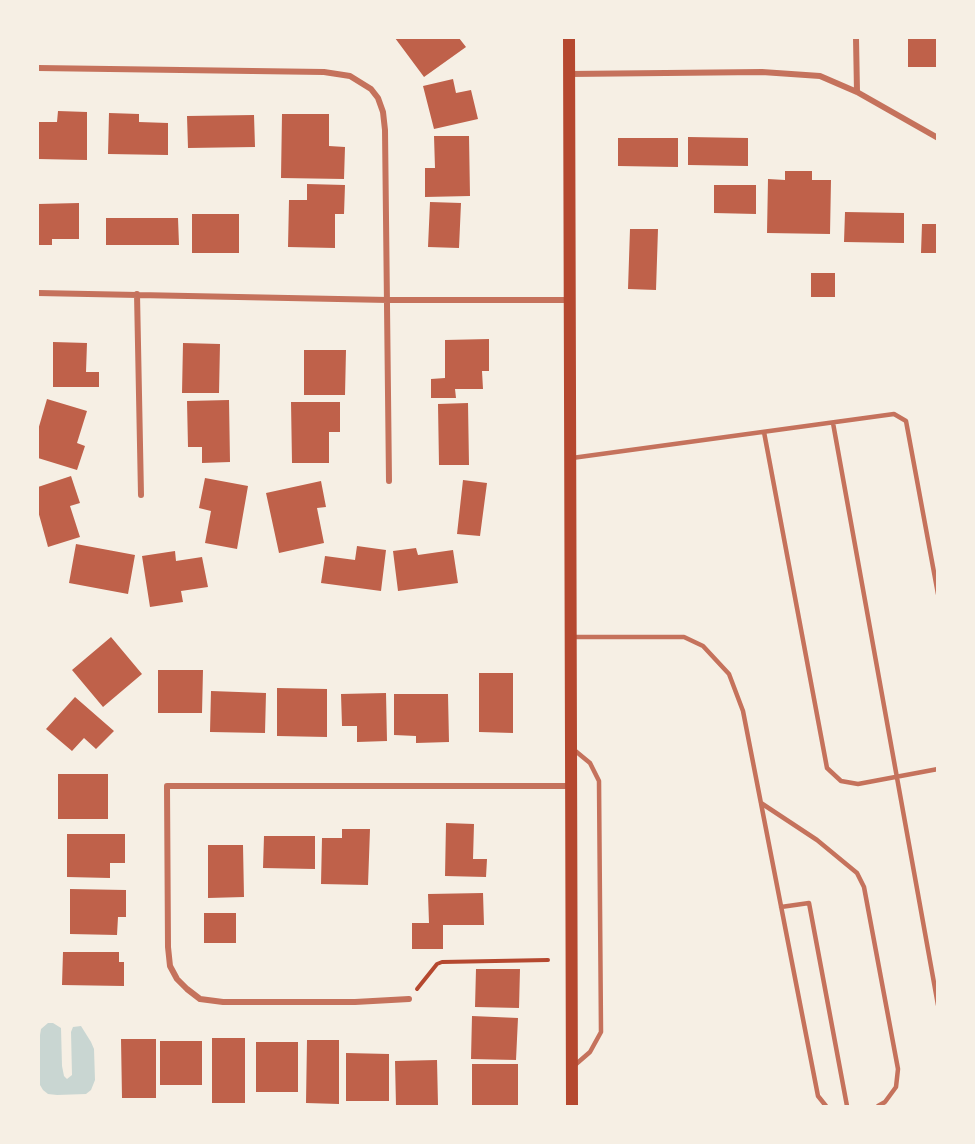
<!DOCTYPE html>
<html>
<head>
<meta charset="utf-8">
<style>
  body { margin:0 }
  #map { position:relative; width:975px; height:1144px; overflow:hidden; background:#f6efe4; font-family:"Source Serif 4",serif }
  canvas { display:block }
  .frame { position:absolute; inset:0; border:39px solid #f6efe4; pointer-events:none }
</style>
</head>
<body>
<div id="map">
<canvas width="975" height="1144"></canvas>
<div class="frame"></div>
</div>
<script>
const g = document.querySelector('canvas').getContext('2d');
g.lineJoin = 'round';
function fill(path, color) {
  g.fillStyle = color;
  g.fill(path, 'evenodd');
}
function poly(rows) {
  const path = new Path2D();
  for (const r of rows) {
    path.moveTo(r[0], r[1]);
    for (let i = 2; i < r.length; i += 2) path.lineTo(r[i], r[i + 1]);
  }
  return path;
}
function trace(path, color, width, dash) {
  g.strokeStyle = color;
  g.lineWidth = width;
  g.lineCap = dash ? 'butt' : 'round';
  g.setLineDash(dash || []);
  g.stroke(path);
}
const water = poly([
  [48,1023,53,1023,61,1028,62,1066,64,1076,67,1079,72,1075,71,1032,73,1027,81,1026,91,1042,94,1049,95,1080,91,1090,86,1094,57,1095,48,1094,43,1090,40,1085,40,1035,41,1029]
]);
const building = poly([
  [395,38,459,38,466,47,424,77],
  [908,38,938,38,938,67,908,67],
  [453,79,456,93,471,90,478,119,434,129,423,86],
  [58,111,87,112,87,160,38,159,38,122,57,122],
  [109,113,139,114,139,122,168,123,168,155,108,154],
  [282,114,329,114,329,146,345,147,344,179,281,178],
  [254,115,255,147,188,148,187,116],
  [434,136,469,136,470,196,425,197,425,168,435,168],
  [688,137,748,138,748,166,688,165],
  [618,138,678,138,678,167,618,166],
  [785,171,812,171,812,180,831,180,830,234,767,233,768,179,785,180],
  [307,184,345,185,344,214,335,214,335,248,288,247,289,200,307,200],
  [714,185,756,185,756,214,714,213],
  [430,202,461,203,459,248,428,247],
  [79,203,79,239,52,239,52,245,38,245,38,204],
  [845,212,904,213,904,243,844,242],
  [192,214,239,214,239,253,192,253],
  [106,218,178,218,179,245,106,245],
  [922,224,938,224,938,253,921,253],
  [630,229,658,229,656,290,628,289],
  [811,273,835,273,835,297,811,297],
  [489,339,489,371,482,371,483,389,455,389,456,398,431,398,431,379,445,378,445,340],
  [53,342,87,343,86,372,99,372,99,387,53,387],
  [183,343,220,344,219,393,182,393],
  [304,350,346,350,345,395,304,395],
  [47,399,87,411,77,443,85,446,77,470,38,458,38,430],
  [229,400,230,462,202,463,202,447,188,447,187,401],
  [291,402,340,402,340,432,329,432,329,463,292,463],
  [468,403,469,465,439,465,438,404],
  [71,476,80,503,70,506,80,537,48,547,38,511,38,487],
  [205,478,248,486,237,549,205,543,211,511,199,508],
  [463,480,487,483,480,536,457,534],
  [321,481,326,507,317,508,324,543,279,553,266,493],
  [76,544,135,555,128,594,69,583],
  [357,546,386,550,381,591,321,583,325,556,355,560],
  [416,548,418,555,453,550,458,583,398,591,393,551],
  [175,551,176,561,202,557,208,587,181,591,183,602,150,607,142,556],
  [111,637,142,674,103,707,72,670],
  [158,670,203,670,202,713,158,713],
  [479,673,513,673,513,733,479,732],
  [277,688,327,689,327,737,277,736],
  [211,691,266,693,265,733,210,732],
  [386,693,387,741,357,742,357,726,342,726,341,694],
  [394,694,448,694,449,742,416,743,416,736,394,735],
  [75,697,114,731,96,749,84,738,72,751,46,729],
  [58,774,108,774,108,819,58,819],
  [446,823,474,824,473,859,487,859,486,877,445,876],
  [342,829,370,829,368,885,321,884,322,838,342,838],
  [67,834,125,834,125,863,110,863,110,878,67,877],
  [264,836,315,836,315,869,263,868],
  [208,845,243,845,244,897,208,898],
  [70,889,126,890,126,917,118,917,117,935,70,934],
  [483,893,484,925,443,925,443,949,412,949,412,923,429,923,428,894],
  [204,913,236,913,236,943,204,943],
  [63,952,119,952,119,962,124,962,124,986,62,985],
  [476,969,520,969,519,1008,475,1007],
  [472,1016,518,1018,516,1060,471,1059],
  [212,1038,245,1038,245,1103,212,1103],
  [121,1039,156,1039,156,1098,122,1098],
  [307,1040,339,1040,339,1104,306,1103],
  [160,1041,202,1041,202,1085,160,1085],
  [256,1042,298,1042,298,1092,256,1092],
  [346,1053,389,1054,389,1101,346,1101],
  [437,1060,438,1105,396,1106,395,1061],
  [472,1064,518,1064,518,1106,472,1106]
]);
const path = poly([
  [417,989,437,964,442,962,548,960]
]);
const service = poly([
  [833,423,938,1005],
  [764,432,827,768,841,781,858,784,938,769],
  [572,458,894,414,906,421,938,594],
  [573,637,684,637,703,646,729,674,743,711,818,1096,826,1106],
  [573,749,590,763,599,781,601,1032,590,1052,575,1065],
  [761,803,817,840,857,873,864,887,898,1069,896,1087,885,1102,878,1106],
  [781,907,809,903,847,1106]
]);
const minor = poly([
  [856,38,857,92],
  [38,68,324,72,350,76,371,89,378,98,383,112,385,130,389,481],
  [569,74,762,72,820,76,857,92,938,138],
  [38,293,388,300,569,300],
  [137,294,141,495],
  [409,999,355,1002,223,1002,200,999,187,989,177,979,170,966,168,947,167,786,571,786]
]);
const secondary = poly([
  [569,38,572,1106]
]);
fill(water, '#c9d6d2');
fill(building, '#bf614a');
trace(path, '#b5482f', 4);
trace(service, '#c5725c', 4.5);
trace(minor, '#c5725c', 6);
trace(secondary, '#b5482f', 12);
</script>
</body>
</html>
